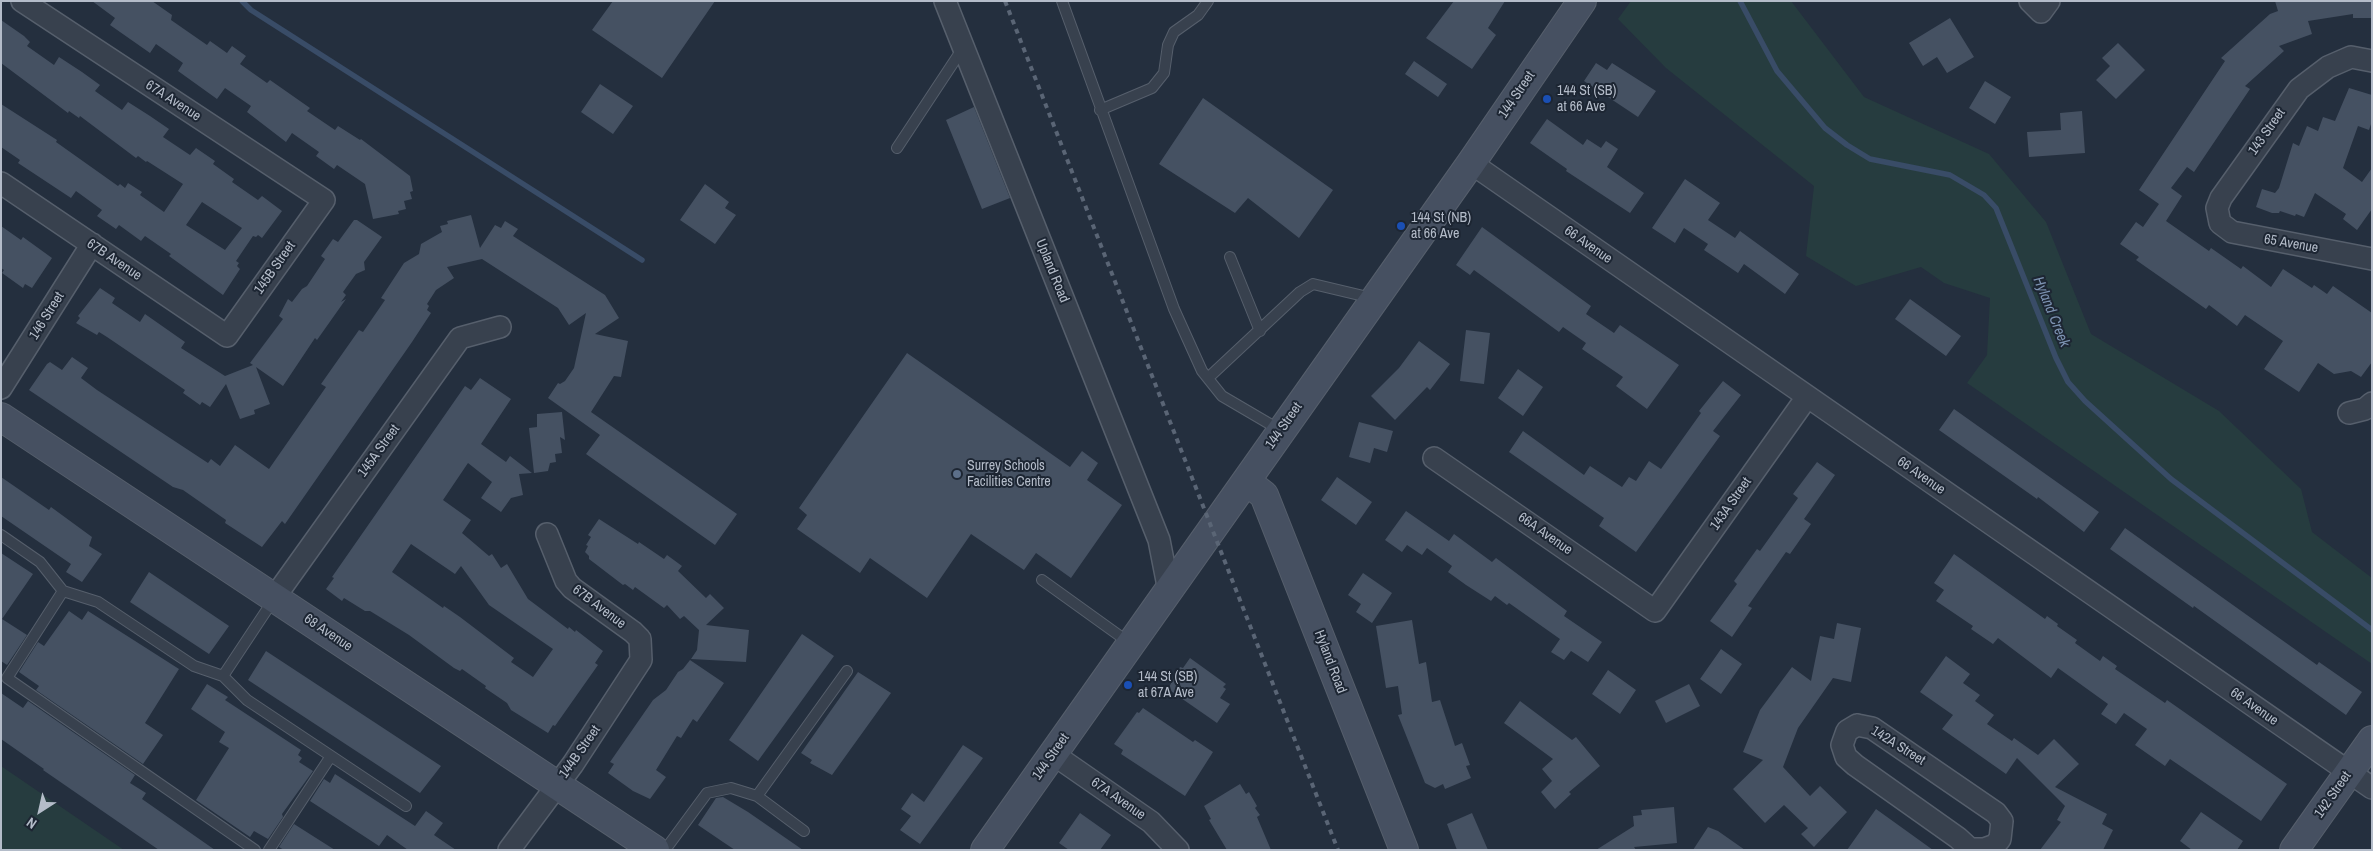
<!DOCTYPE html>
<html>
<head>
<meta charset="utf-8">
<style>
  body { margin:0 }
  #map { position:relative; width:2373px; height:851px; overflow:hidden; background:#242f3e; font-family:"Archivo Narrow",sans-serif }
  canvas { display:block }
  .frame { position:absolute; inset:0; border:2px solid #b4bcc9; pointer-events:none }
  .north { position:absolute; left:15px; top:786px; width:50px; height:50px; -webkit-text-stroke:4px #1d2633; paint-order:stroke; rotate:215deg; font-size:14px; font-weight:700; line-height:20px; text-align:center; color:#b4bcc9 }
  .north::after { content:''; display:block; margin:auto; width:18px; height:22px; background:#b4bcc9; clip-path:polygon(50% 0,100% 100%,50% 72%,0 100%) }
</style>
</head>
<body>
<div id="map">
<canvas width="2373" height="851"></canvas>
<div class="frame"></div>
<div class="north">N</div>
</div>
<script>
const g = document.querySelector('canvas').getContext('2d');
g.lineJoin = 'round';
function fill(path, color) {
  g.fillStyle = color;
  g.fill(path, 'evenodd');
}
function poly(rows) {
  const path = new Path2D();
  for (const r of rows) {
    path.moveTo(r[0], r[1]);
    for (let i = 2; i < r.length; i += 2) path.lineTo(r[i], r[i + 1]);
  }
  return path;
}
function trace(path, color, width, dash) {
  g.strokeStyle = color;
  g.lineWidth = width;
  g.lineCap = dash ? 'butt' : 'round';
  g.setLineDash(dash || []);
  g.stroke(path);
}
function write(font, color, halo, rows, align = 'center') {
  g.font = font + ' "Archivo Narrow",sans-serif';
  g.lineWidth = 4;
  g.setLineDash([]);
  g.textBaseline = 'middle';
  g.strokeStyle = halo;
  g.fillStyle = color;
  for (const [text, x, y, turn = 0] of rows) {
    g.save();
    g.translate(x, y);
    g.rotate((+turn || 0) * Math.PI / 180);
    g.textAlign = isNaN(turn) ? turn : align;
    if (halo) g.strokeText(text, 0, 0);
    g.fillText(text, 0, 0);
    g.restore();
  }
}
const green = poly([
  [1631,1,1791,1,1864,97,1989,154,2046,222,2091,334,2219,411,2301,489,2312,532,2372,578,2372,664,1967,383,1987,355,1990,298,1944,283,1921,267,1856,286,1806,256,1814,186,1666,68,1618,19],
  [1,766,124,850,1,850]
]);
const stream = poly([
  [242,1,251,10,642,260],
  [1740,1,1777,71,1825,128,1847,145,1870,159,1950,175,1984,195,1996,208,2056,358,2068,382,2085,401,2171,479,2372,630]
]);
const building = poly([
  [92,1,152,1,172,15,171,20,207,45,210,41,227,53,232,46,246,56,240,64,267,83,270,80,310,108,307,111,335,130,338,126,360,140,361,139,410,176,413,191,410,192,412,199,404,201,406,209,398,211,399,214,373,219,365,184,337,165,334,169,316,156,319,152,292,133,286,142,247,112,251,106,225,88,217,99,178,71,183,63,156,44,150,53,110,25,115,18],
  [613,1,715,1,662,78,592,30],
  [1454,1,1505,1,1488,28,1496,35,1472,69,1426,38],
  [2275,1,2372,1,2372,18,2353,18,2353,14,2308,21,2312,34,2279,46,2284,51,2245,86,2250,89,2194,172,2187,167,2171,188,2182,196,2166,221,2209,251,2211,248,2241,269,2243,266,2271,287,2283,269,2312,288,2314,285,2327,294,2333,286,2372,313,2372,362,2361,377,2351,371,2334,374,2318,363,2299,392,2264,369,2283,341,2245,315,2237,326,2209,305,2206,309,2136,260,2139,257,2120,244,2136,222,2143,227,2159,204,2139,190,2225,61,2221,58,2270,14,2278,11],
  [1950,18,1974,57,1947,73,1937,57,1923,66,1909,43],
  [1,20,24,36,30,42,27,46,54,65,59,57,82,72,100,85,95,91,122,110,128,102,150,116,169,129,163,137,190,155,196,148,215,161,213,164,234,179,232,182,258,200,262,196,282,211,262,238,258,235,256,237,253,236,236,261,239,263,237,266,240,269,223,295,169,256,171,254,145,236,141,241,119,225,116,229,97,216,102,210,76,191,71,198,18,163,20,160,1,147,1,104,57,140,56,142,118,186,120,184,125,188,128,183,142,192,140,195,164,212,183,184,147,161,146,162,138,156,136,158,80,116,79,118,69,111,68,113,1,63],
  [202,202,242,228,225,250,186,225],
  [2118,43,2145,70,2116,99,2096,80,2110,66,2102,58],
  [1414,61,1447,84,1438,97,1405,74],
  [1596,63,1607,70,1612,63,1656,91,1638,117,1584,81],
  [1985,81,2011,97,1995,124,1969,108],
  [600,84,633,106,613,134,581,112],
  [2349,88,2372,95,2372,121,2369,130,2358,126,2343,168,2362,182,2372,168,2372,209,2357,230,2343,219,2346,214,2315,193,2304,217,2296,214,2295,216,2280,211,2279,213,2272,213,2256,207,2262,189,2275,193,2279,188,2293,143,2299,146,2307,126,2318,131,2323,117,2335,121],
  [1203,98,1333,190,1299,238,1248,198,1235,213,1159,164],
  [974,107,1010,198,982,209,946,120],
  [2082,111,2085,153,2029,157,2027,132,2061,130,2060,113],
  [1547,119,1583,145,1587,139,1601,148,1606,141,1618,149,1607,167,1644,193,1630,213,1566,171,1567,169,1530,143],
  [1685,179,1720,203,1708,220,1735,238,1740,231,1799,274,1785,294,1744,264,1738,273,1704,250,1708,244,1684,228,1675,243,1652,228],
  [705,184,729,202,725,208,736,215,715,244,680,220],
  [471,215,480,248,495,225,501,228,505,221,518,229,513,236,605,295,619,318,595,334,628,341,621,377,614,376,591,412,737,514,715,545,586,454,600,435,548,398,558,383,560,384,565,381,574,368,586,313,569,325,558,308,482,259,447,267,454,278,436,290,427,304,429,306,427,310,431,313,412,342,285,524,282,521,262,547,225,523,226,520,183,490,173,487,29,390,47,364,50,362,62,370,72,357,88,368,81,378,97,390,208,463,211,459,220,466,235,445,269,469,326,387,321,384,359,330,363,332,385,300,381,298,404,263,419,254,421,244,442,232,440,226,448,224,447,221],
  [354,220,357,220,382,237,364,262,365,270,356,274,343,292,346,295,341,302,346,299,317,340,315,338,283,386,256,367,270,404,254,410,255,414,240,419,226,384,210,407,202,402,200,405,183,393,185,390,107,337,99,332,97,335,76,323,80,318,78,316,100,288,115,298,112,303,140,322,145,314,185,342,181,348,225,376,253,365,250,363,283,319,279,316,288,299,292,302,302,289,307,286,325,259,321,256,333,239,338,242],
  [1,226,21,240,23,237,52,258,32,288,25,284,23,288,2,273,4,270,1,268],
  [1482,227,1591,306,1586,314,1614,333,1620,325,1679,365,1647,409,1616,386,1623,377,1582,349,1586,343,1563,327,1559,332,1474,270,1470,275,1456,265],
  [1910,299,1961,336,1946,356,1895,319],
  [1466,330,1490,333,1484,384,1460,381],
  [1419,341,1450,364,1430,390,1427,387,1395,420,1371,396,1399,368],
  [907,353,1070,467,1082,451,1098,463,1087,480,1122,505,1071,578,1036,553,1024,570,971,534,927,598,870,558,860,573,797,529,807,515,799,508],
  [1518,369,1543,387,1523,416,1498,398],
  [480,378,511,399,481,444,506,462,510,456,532,473,519,474,523,495,511,498,501,512,481,498,492,482,468,463,443,500,471,520,462,533,489,556,492,554,501,568,507,564,528,599,568,629,569,627,575,632,576,630,603,651,595,663,598,665,555,726,553,725,548,733,511,710,507,703,485,688,486,686,462,669,460,671,454,668,409,635,370,611,365,611,344,598,342,601,326,589,334,578,332,577,465,386,471,390],
  [411,544,455,574,461,566,489,605,553,649,533,677,511,662,514,658,460,617,444,606,443,608,392,572],
  [1723,381,1741,395,1713,431,1720,436,1636,552,1599,526,1604,518,1509,452,1523,431,1584,475,1590,466,1622,487,1629,477,1636,481,1649,461,1661,469,1701,413,1699,411],
  [1954,409,2099,512,2084,532,2038,497,2037,499,1939,430],
  [562,412,565,440,560,437,562,453,555,454,556,462,550,463,548,471,534,473,529,428,537,427,537,414],
  [1359,422,1393,431,1387,452,1374,448,1370,463,1349,457],
  [1817,462,1835,475,1804,519,1811,524,1790,554,1786,552,1748,606,1752,608,1732,637,1710,621,1737,584,1734,581,1757,549,1760,551,1798,498,1793,494],
  [1,477,49,510,51,507,92,537,89,546,102,554,82,582,66,572,71,564,1,516],
  [1337,477,1372,502,1356,525,1321,500],
  [1406,511,1449,541,1454,534,1492,562,1496,558,1567,611,1564,616,1602,642,1588,662,1571,651,1564,660,1551,652,1560,639,1509,603,1507,605,1495,596,1491,601,1466,585,1448,572,1452,566,1427,548,1422,555,1407,545,1402,552,1385,540],
  [599,519,638,544,639,542,664,559,667,555,682,566,678,571,706,598,710,594,724,608,706,625,749,630,746,662,691,659,697,650,699,630,684,616,680,619,667,605,664,608,635,587,633,590,625,584,623,585,589,559,589,556,585,552,588,546,586,545,591,537,588,535],
  [2125,528,2317,665,2319,662,2362,692,2346,715,2194,606,2193,608,2110,549],
  [1,553,33,574,2,619,27,635,7,665,1,661],
  [1954,554,2045,619,2047,616,2058,624,2057,626,2077,640,2075,643,2100,661,2103,656,2117,666,2115,669,2165,703,2167,700,2287,784,2261,821,2170,759,2165,766,2135,745,2147,729,2124,713,2116,724,2101,714,2108,704,2058,668,2051,678,1998,638,1993,644,1971,629,1973,626,1936,601,1944,590,1934,583],
  [149,572,229,626,209,654,130,602],
  [1363,573,1392,593,1372,623,1356,612,1361,604,1348,595],
  [69,611,82,620,88,611,179,669,145,723,163,735,143,764,36,690,39,686,19,672,38,642,44,646],
  [1412,620,1419,664,1426,662,1432,702,1440,700,1455,746,1462,743,1470,765,1466,766,1471,778,1445,789,1443,784,1435,788,1425,783,1398,715,1402,714,1398,686,1386,688,1376,626],
  [1837,623,1861,628,1851,682,1833,678,1798,728,1783,767,1810,796,1820,786,1847,812,1814,847,1801,834,1808,828,1784,805,1765,823,1733,789,1763,760,1743,752,1760,710,1792,667,1811,681,1820,636,1834,639],
  [802,634,834,656,758,761,729,740],
  [1721,649,1742,664,1721,694,1700,679],
  [266,651,441,766,420,793,248,680],
  [1946,656,1970,674,1963,683,1980,695,1975,701,1994,715,1987,724,2012,741,2014,738,2038,755,2054,739,2079,764,2055,787,2107,814,2102,824,2113,830,2103,850,2040,850,2061,822,2057,820,2065,806,2017,758,2006,774,1942,729,1953,715,1920,692],
  [1190,658,1226,684,1223,687,1226,689,1220,698,1230,704,1217,723,1168,689,1180,667,1183,668],
  [690,660,724,683,697,722,693,719,681,738,677,736,656,770,666,777,650,799,633,791,608,773,614,764,610,762,653,700,666,690,678,672,683,669],
  [1608,670,1636,690,1620,714,1592,694],
  [858,672,891,693,832,775,810,763,812,760,801,753],
  [207,684,228,697,225,700,301,750,298,755,302,758,299,762,313,771,282,814,283,817,268,839,254,831,250,837,196,800,229,748,219,742,225,732,191,709],
  [1689,684,1700,706,1666,723,1655,701],
  [1,693,23,708,28,701,135,775,130,783,146,793,142,799,215,850,159,850,43,770,44,769,1,739],
  [1520,701,1572,740,1576,737,1600,766,1569,792,1571,794,1555,809,1541,792,1552,781,1542,769,1553,759,1504,723],
  [1143,708,1193,742,1195,740,1213,752,1185,796,1121,754,1123,750,1114,744,1137,712,1139,713],
  [963,745,983,758,920,844,900,830,911,816,901,809,912,793,924,802],
  [335,774,415,826,426,811,443,823,434,835,456,850,408,850,387,835,379,846,310,801,324,779,330,783],
  [1240,784,1246,794,1249,792,1257,806,1255,808,1260,815,1257,817,1271,850,1227,850,1209,820,1211,819,1204,806],
  [723,797,748,812,803,850,735,850,723,842,698,825,716,798],
  [1674,807,1677,843,1634,847,1636,850,1596,850,1634,826,1633,816,1642,815,1641,810],
  [1876,809,1933,850,1847,850],
  [2201,812,2243,841,2237,850,2192,850,2180,841],
  [1080,813,1111,835,1100,850,1069,850,1059,843],
  [1472,813,1488,850,1457,850,1447,824],
  [294,824,335,850,284,850,279,847],
  [1708,827,1718,831,1745,850,1693,850]
]);
const lane = poly([
  [1062,1,1174,309,1202,371,1222,396,1280,430],
  [1100,110,1152,88,1164,73,1168,45,1174,32,1198,15,1208,1],
  [897,148,963,48],
  [1230,257,1260,331],
  [1208,378,1300,292,1313,284,1372,298],
  [1,535,40,562,63,591,98,602,194,666,223,676],
  [1042,580,1131,644],
  [63,591,7,678,255,850],
  [274,599,223,676,247,700,406,806],
  [757,796,847,671],
  [269,850,331,756],
  [665,850,707,793,731,788,757,796,804,831]
]);
const street = poly([
  [945,1,1159,540,1169,591],
  [2030,1,2041,12,2049,1],
  [2372,61,2351,57,2328,67,2299,89,2221,198,2217,208,2220,223,2232,232,2372,259],
  [1471,163,2372,788],
  [1,183,227,336,324,200,22,1],
  [1,388,92,244],
  [2349,413,2365,409,2372,403],
  [1434,458,1655,611,1807,397],
  [274,598,460,338,500,327],
  [1857,725,1872,728,1996,813,2002,821,2000,839,1995,845,1984,849,1970,849,1958,838,1855,765,1846,757,1842,745,1847,731,1857,725],
  [1053,754,1151,822,1178,850],
  [509,850,573,764,641,660,640,639,633,632,572,588,566,581,547,534]
]);
const secondary = poly([
  [1,417,655,850],
  [1246,481,1264,495,1404,850],
  [985,850,1471,163,1582,1],
  [2294,850,2372,740]
]);
const rail = poly([
  [1005,1,1338,850]
]);
const markers = [
  [1547,99,5,"#1a4fb4"],
  [1401,226,5,"#1a4fb4"],
  [957,474,5,"#5c6f8a"],
  [1128,685,5,"#1a4fb4"]
];
const poiNames = [
  ["144 St (SB)",1557,91],
  ["at 66 Ave",1557,107],
  ["144 St (NB)",1411,218],
  ["at 66 Ave",1411,234],
  ["Surrey Schools",967,466],
  ["Facilities Centre",967,482],
  ["144 St (SB)",1138,677],
  ["at 67A Ave",1138,693]
];
const streetNames = [
  ["144 Street",1517,95,-56],
  ["67A Avenue",173,101,33],
  ["143 Street",2267,132,-55],
  ["65 Avenue",2291,244,10],
  ["66 Avenue",1588,245,35],
  ["67B Avenue",114,260,34],
  ["145B Street",275,268,-55],
  ["Upland Road",1052,271,68],
  ["146 Street",47,316,-58],
  ["144 Street",1284,426,-55],
  ["145A Street",379,451,-54],
  ["66 Avenue",1921,476,35],
  ["143A Street",1731,504,-55],
  ["66A Avenue",1545,534,35],
  ["67B Avenue",599,607,37],
  ["68 Avenue",328,633,34],
  ["Hyland Road",1330,662,69],
  ["66 Avenue",2254,707,35],
  ["142A Street",1898,746,32],
  ["144B Street",580,752,-55],
  ["144 Street",1051,757,-55],
  ["142 Street",2333,795,-55],
  ["67A Avenue",1118,799,35]
];
const waterNames = [
  ["Hyland Creek",2051,312,68]
];
fill(green, '#263c3f');
trace(stream, '#394c67', 5.5);
fill(building, '#455162');
trace(lane, '#565f6c', 12);
trace(street, '#565f6c', 24);
trace(secondary, '#565f6c', 30);
trace(lane, '#38414e', 10);
trace(street, '#38414e', 21);
trace(secondary, '#465061', 28);
trace(rail, '#5a6575', 4, [5, 5]);
for (const [x, y, r, color] of markers) {
  const dot = new Path2D();
  dot.arc(x, y, r, 0, 2 * Math.PI);
  g.fillStyle = color;
  g.fill(dot);
  trace(dot, '#1d2633', 2);
}
write('14px', '#b4bcc9', '#1d2633', poiNames, 'left');
write('14px', '#b4bcc9', '#1d2633', streetNames);
write('italic 15px', '#7c92b1', '#1d2633', waterNames);
</script>
</body>
</html>
